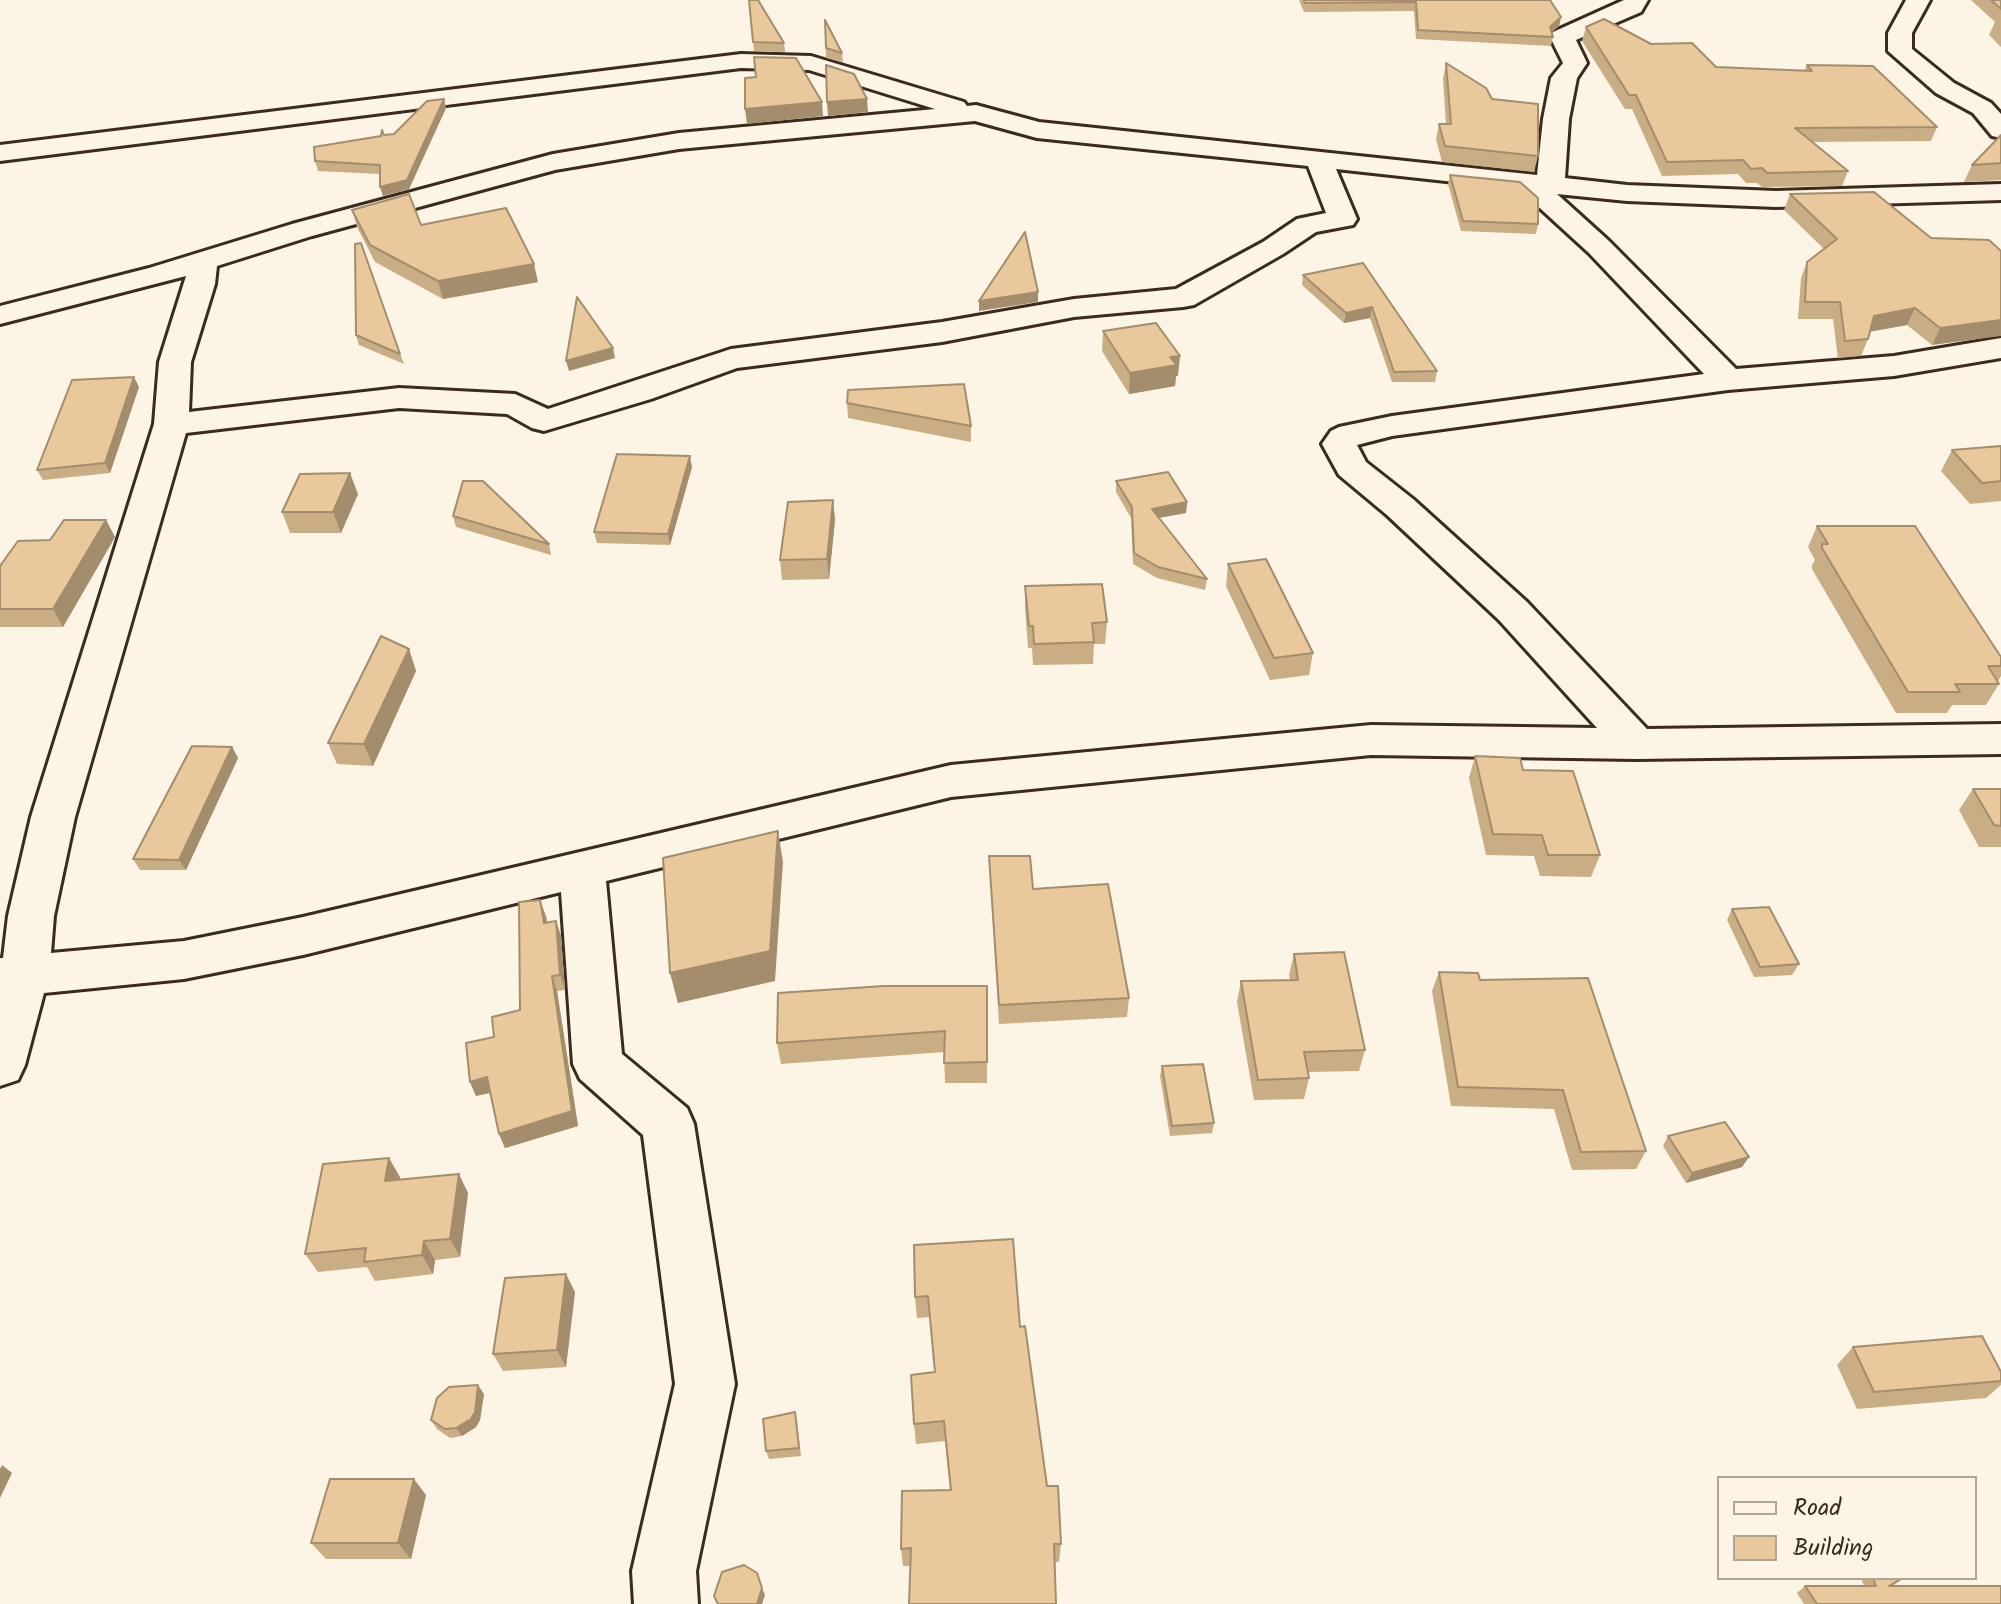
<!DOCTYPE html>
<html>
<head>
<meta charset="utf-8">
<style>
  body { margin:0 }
  #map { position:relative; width:2001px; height:1604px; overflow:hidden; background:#fcf5e5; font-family:Kalam,sans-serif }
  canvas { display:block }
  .legend { position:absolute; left:1717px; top:1476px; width:260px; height:104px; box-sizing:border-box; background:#fcf5e5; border:2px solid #afa495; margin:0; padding:10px 14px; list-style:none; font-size:24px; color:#3b2a1e }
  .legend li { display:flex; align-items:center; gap:16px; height:40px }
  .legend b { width:40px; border:2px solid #afa495 }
</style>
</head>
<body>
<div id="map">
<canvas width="2001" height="1604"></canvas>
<ul class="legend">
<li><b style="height:10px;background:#fcf5e5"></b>Road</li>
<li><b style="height:22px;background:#e9c99b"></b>Building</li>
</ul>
</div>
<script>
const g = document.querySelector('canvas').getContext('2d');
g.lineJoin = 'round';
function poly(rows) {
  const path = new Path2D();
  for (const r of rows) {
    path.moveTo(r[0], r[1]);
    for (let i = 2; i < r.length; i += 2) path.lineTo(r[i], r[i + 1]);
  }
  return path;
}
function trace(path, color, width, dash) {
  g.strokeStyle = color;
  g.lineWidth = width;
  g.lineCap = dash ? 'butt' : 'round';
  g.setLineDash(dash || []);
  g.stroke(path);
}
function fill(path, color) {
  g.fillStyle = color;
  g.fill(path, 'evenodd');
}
const minor = poly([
  [1624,0,1648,0,1641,12,1576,40,1587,63,1577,78,1569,119,1565,178,1627,185,1776,191,2001,184,2001,200,1776,207,1627,201,1557,194,1609,241,1736,369,1894,356,2001,338,2001,358,1894,376,1728,390,1392,436,1357,445,1366,462,1413,499,1527,602,1647,729,2001,724,2001,754,1636,759,1371,755,951,797,606,881,622,1054,687,1108,694,1124,735,1384,696,1571,698,1604,634,1604,632,1571,675,1384,643,1135,580,1079,573,1064,561,892,303,955,184,979,44,993,25,1065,18,1080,0,1086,0,958,3,958,8,916,31,817,154,424,159,362,186,276,0,324,0,306,149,268,292,224,553,154,679,133,935,109,809,70,741,68,0,161,0,145,741,54,811,56,964,102,967,106,976,105,1039,122,1537,175,1543,119,1551,78,1563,63,1550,37,1553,32,1624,0],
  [975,121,1037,138,1308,166,1326,213,1297,219,1263,242,1176,289,1074,299,942,322,731,349,548,409,515,394,399,388,189,412,191,362,215,284,217,266,312,236,555,170,679,149,975,121],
  [1336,169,1519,189,1589,253,1704,374,1392,416,1339,427,1331,431,1322,444,1339,475,1387,515,1499,620,1597,728,1371,725,951,765,303,917,184,941,51,953,54,916,75,817,186,433,399,408,507,414,532,428,544,431,651,399,737,368,942,342,1074,317,1183,307,1194,305,1283,254,1316,232,1353,225,1357,219,1336,169],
  [1906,0,1930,0,1912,33,1912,49,1954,83,1991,103,2001,114,2001,138,1992,136,1973,113,1936,93,1888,51,1888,33,1906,0]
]);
const wall = poly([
  [749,0,784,43,785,52,754,51],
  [1299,0,1550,0,1561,17,1559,26,1552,32,1553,37,1551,46,1416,39,1414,11,1304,12],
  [1971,0,2001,0,2001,47,1989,35,1995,22],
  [825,20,842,53,843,62,826,58],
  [1586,27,1651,44,1716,67,1804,71,1807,65,1937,127,1931,141,1812,142,1848,171,1842,186,1762,187,1757,183,1746,183,1738,174,1662,176,1632,109,1625,109,1582,41],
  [1446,63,1492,99,1538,156,1534,172,1442,162,1436,139,1439,124,1446,124,1443,79],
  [444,99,446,108,409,189,383,196,380,174,318,171,315,161,384,135,394,134],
  [2001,135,2001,180,1964,182,1972,165],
  [1450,175,1538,224,1536,234,1461,231,1448,184],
  [1790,194,1931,238,1989,240,1932,345,1907,325,1870,332,1868,339,1861,356,1838,358,1833,319,1798,319,1801,278,1807,262,1824,249,1784,210],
  [352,210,421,225,538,282,443,299,375,262,357,227],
  [1363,263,1437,371,1435,382,1392,382,1370,318,1344,323,1302,285,1303,275],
  [1103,331,1178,376,1176,376,1175,386,1129,394,1102,351],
  [356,335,400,354,404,364,359,345],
  [139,387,110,473,43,480,37,470],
  [847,403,971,426,971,442,848,418],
  [2001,446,2001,501,1970,504,1941,471,1952,450],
  [692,467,670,545,597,543,594,532],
  [1116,481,1187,502,1186,513,1159,518,1207,579,1205,590,1157,578,1133,564,1131,518,1116,492],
  [358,494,341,533,290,533,282,512],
  [833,500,835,520,829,579,782,580,780,560],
  [453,516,549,544,551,555,456,527],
  [106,520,115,537,63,627,0,627,0,566],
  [1817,526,2001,657,2001,676,1998,681,1999,684,1986,705,1952,705,1947,713,1896,713,1812,569,1812,565,1815,560,1808,547],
  [1228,564,1313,653,1309,675,1270,680,1226,586],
  [1025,586,1107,622,1105,644,1094,644,1093,664,1033,665,1032,648,1028,648,1025,607],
  [409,649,416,671,373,766,337,764,328,743],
  [232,747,238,758,186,870,140,870,133,859],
  [1475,756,1523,770,1600,855,1591,877,1540,876,1534,856,1486,855,1469,778],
  [1973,789,2001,789,2001,847,1979,847,1959,810],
  [989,856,1033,889,1129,998,1127,1017,999,1024],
  [1732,909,1799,964,1792,975,1754,977,1727,920],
  [546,916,547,922,556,921,561,936,565,990,557,991,578,1126,505,1148,499,1134,490,1093,476,1096,470,1082,520,1010],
  [1294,954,1365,1050,1359,1071,1308,1072,1309,1078,1304,1099,1254,1100,1237,1002,1241,981,1290,980,1289,975],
  [1439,972,1480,980,1646,1151,1636,1169,1572,1170,1554,1109,1451,1106,1432,991],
  [987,986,987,1083,945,1083,944,1052,781,1064,777,1043],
  [1162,1066,1214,1123,1212,1133,1170,1136,1160,1076],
  [1668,1136,1749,1157,1742,1167,1686,1183,1663,1146],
  [400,1177,400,1179,468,1193,460,1257,435,1260,433,1274,375,1281,367,1267,318,1272,305,1254],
  [914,1245,1020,1327,1047,1486,1061,1544,1059,1562,903,1566,901,1549,950,1490,945,1441,916,1444,914,1424,935,1372,930,1317,917,1318,915,1297],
  [575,1292,566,1367,503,1371,493,1354],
  [1853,1347,2001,1372,2001,1385,1986,1398,1857,1409,1837,1365],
  [484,1394,480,1420,476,1427,462,1436,450,1438,437,1429,431,1420],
  [797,1420,801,1456,769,1459,766,1451],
  [426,1495,411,1559,326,1559,311,1543],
  [1861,1578,1905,1578,1892,1586,2001,1604,1804,1604,1797,1593,1805,1586,1864,1586]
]);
const shadedWall = poly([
  [1561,17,1559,26,1547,35,1550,27],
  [444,99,446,108,409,189,383,196,380,187],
  [867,99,868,112,828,116,827,102],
  [822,102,823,116,747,124,745,109],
  [534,264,538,282,443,299,438,281],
  [1038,292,1038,302,979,311,979,301],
  [1372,307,1370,318,1344,323,1346,313],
  [1915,308,1907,325,1866,332,1874,316],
  [2001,320,2001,336,1932,345,1940,328],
  [613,348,615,358,569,371,566,361],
  [1180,356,1178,376,1176,376,1175,386,1129,394,1130,373,1170,357],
  [134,377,139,387,110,473,105,463],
  [690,456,692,467,670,545,668,534],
  [350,473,358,494,341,533,333,512],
  [833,500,835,520,829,579,827,559],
  [1187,502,1186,513,1151,519,1152,509],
  [106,520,115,537,63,627,53,609],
  [409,649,416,671,373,766,364,744],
  [232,747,238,758,186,870,179,860],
  [778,831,783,862,775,981,678,1003,670,973],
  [540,900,546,916,549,938,544,923],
  [556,921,561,936,565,990,560,975],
  [552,976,557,991,578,1126,505,1148,499,1134],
  [487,1077,493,1092,476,1096,470,1082],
  [1749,1157,1742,1167,1686,1183,1692,1173],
  [389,1158,400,1177,396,1200,385,1181],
  [459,1174,468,1193,460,1257,450,1239],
  [424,1241,435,1260,433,1274,422,1255],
  [566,1274,575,1292,566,1367,557,1350],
  [478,1385,484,1394,480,1420,476,1427,462,1436,456,1428],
  [2,1465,12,1473,0,1498,0,1469],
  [414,1479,426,1495,411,1559,398,1543],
  [762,1588,765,1595,762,1604,757,1604]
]);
const building = poly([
  [749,0,758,0,784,43,753,42,749,0],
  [1304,0,1550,0,1561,17,1550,27,1553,37,1418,30,1416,2,1305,3,1304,0],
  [1991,0,2001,0,2001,9,1991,0],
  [1604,19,1651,44,1692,43,1716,67,1812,71,1807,65,1873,66,1937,127,1795,128,1848,171,1767,173,1762,168,1751,169,1743,160,1667,162,1636,95,1629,95,1586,27,1604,19],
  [825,20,842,53,826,48,825,20],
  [754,57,796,58,822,102,745,109,745,78,756,77,754,57],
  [1446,63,1486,88,1492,99,1538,104,1538,156,1445,146,1439,124,1451,124,1446,63],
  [826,65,854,74,867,99,827,102,826,65],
  [444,99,407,180,380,187,380,165,315,161,314,147,381,136,382,130,384,135,394,134,427,101,444,99],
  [2001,135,2001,163,1972,165,2001,135],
  [1450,175,1520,182,1538,198,1538,224,1463,221,1450,175],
  [1874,192,1931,238,1989,240,2001,251,2001,320,1940,328,1915,308,1874,316,1868,339,1845,341,1840,302,1805,302,1807,262,1837,239,1790,194,1874,192],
  [409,194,421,225,506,208,534,264,438,281,370,245,352,210,409,194],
  [1025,232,1038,292,979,301,1025,232],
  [361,243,400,354,356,335,355,244,361,243],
  [1363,263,1437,371,1394,372,1372,307,1346,313,1303,275,1363,263],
  [577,297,613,348,566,361,577,297],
  [1156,323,1180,356,1170,357,1177,365,1130,373,1103,331,1156,323],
  [134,377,105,463,37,470,72,380,134,377],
  [964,384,971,426,847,403,848,390,964,384],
  [2001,446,2001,481,1982,483,1952,450,2001,446],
  [617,454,690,456,668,534,594,532,617,454],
  [1168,472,1187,502,1152,509,1207,579,1158,567,1134,553,1132,507,1116,481,1168,472],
  [350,473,333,512,282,512,300,474,350,473],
  [463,481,483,481,549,544,453,516,463,481],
  [833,500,827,559,780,560,788,502,833,500],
  [64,520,106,520,53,609,0,609,0,566,18,541,50,540,64,520],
  [1817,526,1915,526,2001,657,2001,666,1988,666,1999,684,1955,684,1960,692,1908,692,1822,548,1822,544,1828,544,1817,526],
  [1266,559,1313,653,1274,658,1228,564,1266,559],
  [1102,584,1107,622,1092,623,1094,642,1034,644,1033,626,1029,626,1025,586,1102,584],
  [381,636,409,649,364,744,328,743,381,636],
  [192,746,232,747,179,860,133,859,192,746],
  [1475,756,1520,758,1523,770,1573,771,1600,855,1548,855,1542,835,1493,834,1475,756],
  [1973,789,2001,789,2001,826,1994,825,1973,789],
  [778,831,770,951,670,973,663,858,778,831],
  [989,856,1030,856,1033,889,1108,884,1129,998,999,1005,989,856],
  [540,900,544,923,556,921,560,975,552,976,572,1111,499,1134,487,1077,470,1082,466,1043,494,1037,492,1017,520,1010,519,902,540,900],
  [1769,907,1799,964,1760,967,1732,909,1769,907],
  [1344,952,1365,1050,1304,1052,1309,1078,1258,1080,1241,981,1298,980,1294,954,1344,952],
  [1439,972,1478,973,1480,980,1588,978,1646,1151,1581,1152,1563,1090,1458,1087,1439,972],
  [884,986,987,986,987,1062,944,1063,945,1031,777,1043,778,993,884,986],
  [1203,1064,1214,1123,1172,1126,1162,1066,1203,1064],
  [1725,1122,1749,1157,1692,1173,1668,1136,1725,1122],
  [389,1158,385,1181,459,1174,450,1239,424,1241,422,1255,364,1262,366,1248,305,1254,323,1164,389,1158],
  [1013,1239,1020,1327,1025,1326,1047,1486,1058,1486,1061,1544,1054,1544,1056,1604,909,1604,911,1548,901,1549,902,1491,951,1490,944,1421,914,1424,911,1375,935,1372,928,1296,915,1297,914,1245,1013,1239],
  [566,1274,557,1350,493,1354,505,1278,566,1274],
  [1982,1336,2001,1372,2001,1381,1874,1392,1853,1347,1982,1336],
  [478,1385,475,1412,471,1419,456,1428,445,1429,431,1420,437,1398,449,1387,478,1385],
  [795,1412,799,1448,766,1451,763,1419,795,1412],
  [330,1479,414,1479,398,1543,311,1543,330,1479],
  [744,1565,757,1573,762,1588,757,1604,718,1604,714,1596,722,1572,744,1565],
  [1873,1578,1902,1578,1889,1586,2001,1586,2001,1604,1817,1604,1805,1586,1876,1586,1873,1578]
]);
trace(minor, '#3b2a1e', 6);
fill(minor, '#fcf5e5');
fill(wall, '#c8ad85');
fill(shadedWall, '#a38d6c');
fill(building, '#e9c99b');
trace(building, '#a38d6c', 2);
</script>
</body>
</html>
